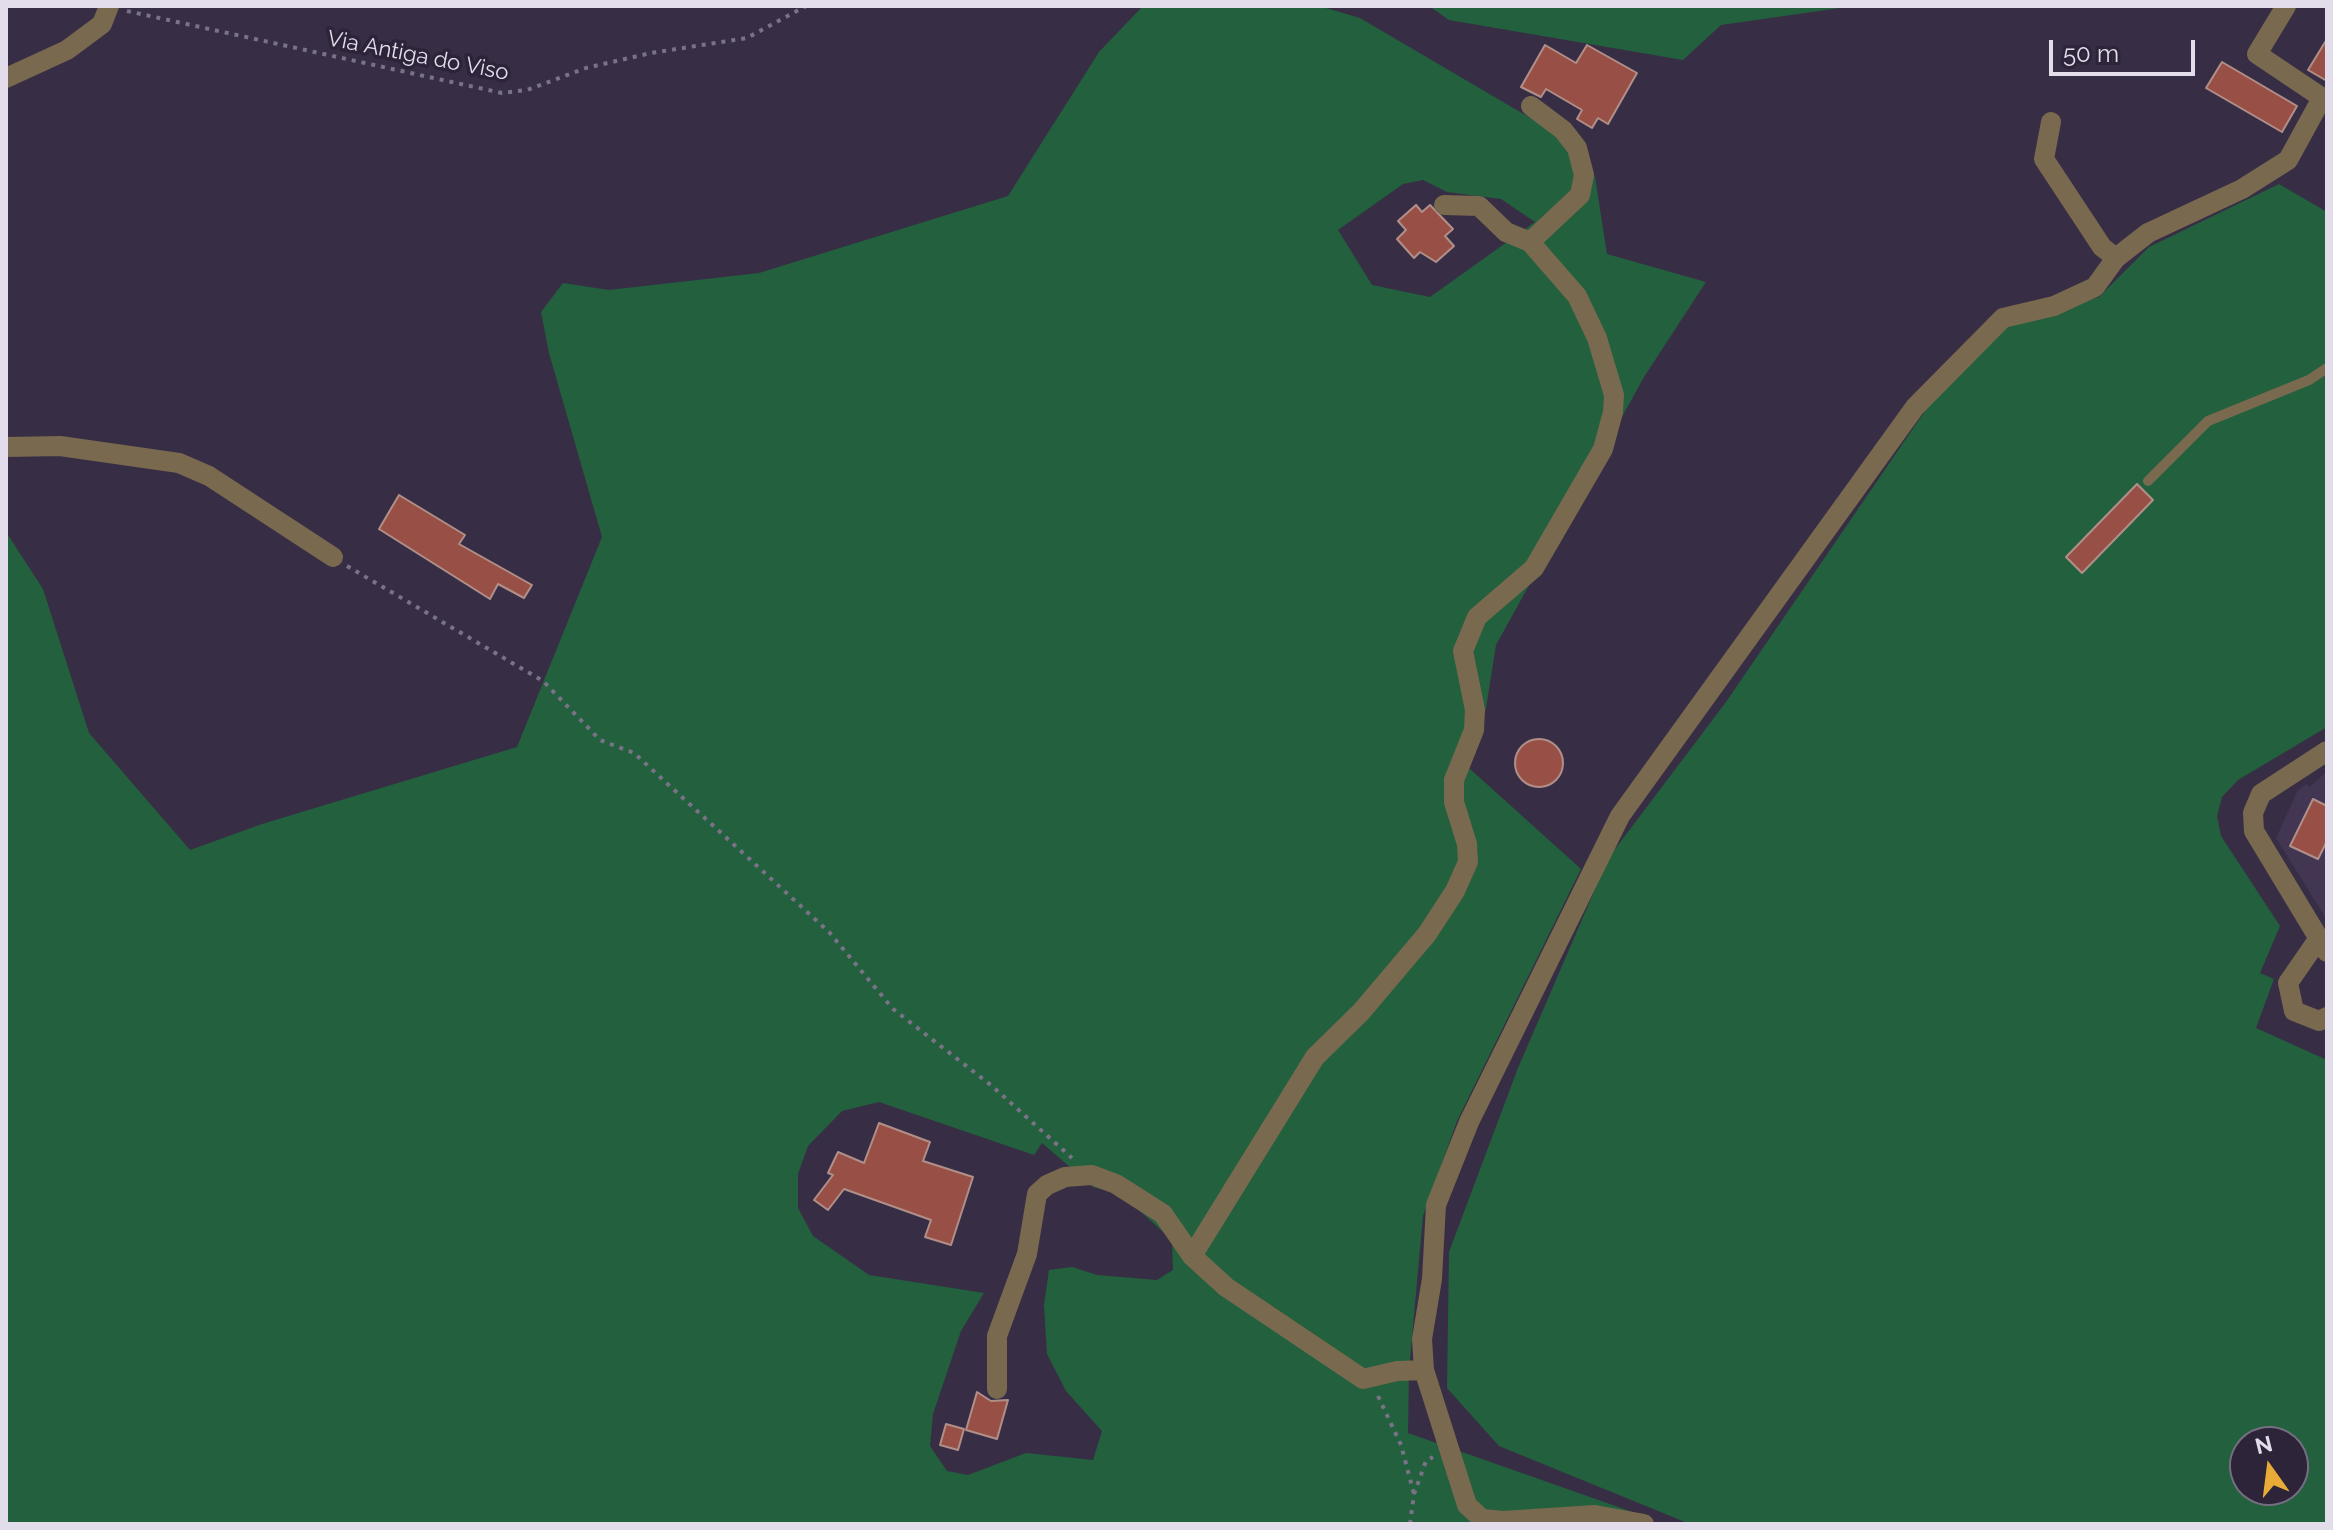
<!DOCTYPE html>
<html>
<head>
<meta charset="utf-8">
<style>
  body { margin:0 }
  #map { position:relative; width:2333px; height:1530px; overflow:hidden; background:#372e45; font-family:Raleway,sans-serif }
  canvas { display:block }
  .frame { position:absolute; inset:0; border:8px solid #e2dceb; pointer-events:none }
  .north { position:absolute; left:2229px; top:1426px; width:80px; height:80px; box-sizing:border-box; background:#2d243a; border:2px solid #756e81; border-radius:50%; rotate:346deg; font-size:22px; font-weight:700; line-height:32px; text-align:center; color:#e2dceb }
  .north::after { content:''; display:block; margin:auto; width:28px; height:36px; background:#e8ab37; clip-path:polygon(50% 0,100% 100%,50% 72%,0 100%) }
  .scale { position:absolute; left:2049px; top:40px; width:146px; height:36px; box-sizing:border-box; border:4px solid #e2dceb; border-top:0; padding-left:10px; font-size:24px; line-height:28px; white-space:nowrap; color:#e2dceb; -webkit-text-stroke:6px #2d243a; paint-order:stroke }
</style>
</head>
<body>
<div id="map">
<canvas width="2333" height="1530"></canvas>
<div class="frame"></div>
<div class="north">N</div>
<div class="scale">50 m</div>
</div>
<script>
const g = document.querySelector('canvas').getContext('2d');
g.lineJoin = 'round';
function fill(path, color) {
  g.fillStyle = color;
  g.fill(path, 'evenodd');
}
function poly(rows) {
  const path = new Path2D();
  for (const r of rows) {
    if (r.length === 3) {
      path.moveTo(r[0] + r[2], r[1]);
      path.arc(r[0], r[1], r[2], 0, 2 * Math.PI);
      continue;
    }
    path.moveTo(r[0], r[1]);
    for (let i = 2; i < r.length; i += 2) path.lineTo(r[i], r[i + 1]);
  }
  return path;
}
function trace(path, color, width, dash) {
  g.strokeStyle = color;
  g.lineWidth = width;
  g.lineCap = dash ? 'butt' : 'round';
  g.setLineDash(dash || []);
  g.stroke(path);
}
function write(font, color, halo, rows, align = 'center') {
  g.font = font + ' Raleway,sans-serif';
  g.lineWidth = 7;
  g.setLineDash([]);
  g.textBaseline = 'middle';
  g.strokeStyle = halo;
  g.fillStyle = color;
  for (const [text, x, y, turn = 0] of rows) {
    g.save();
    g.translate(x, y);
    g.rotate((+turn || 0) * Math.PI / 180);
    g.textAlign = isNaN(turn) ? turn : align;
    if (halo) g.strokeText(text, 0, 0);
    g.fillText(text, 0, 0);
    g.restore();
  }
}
const built = poly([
  [2327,771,2327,920,2276,838,2298,790,2306,784,2310,787]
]);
const green = poly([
  [1143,6,1319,6,1360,18,1544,126,1586,156,1595,177,1607,254,1706,282,1644,377,1496,645,1486,708,1469,768,1581,869,1457,1121,1423,1216,1409,1370,1408,1433,1644,1516,1652,1524,6,1524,6,532,43,589,89,733,190,850,262,824,517,747,602,537,549,353,541,312,563,283,609,290,759,273,1008,196,1099,52],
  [1423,180,1447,192,1501,199,1535,222,1430,297,1372,285,1338,230,1403,184],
  [879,1102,1034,1155,1042,1143,1093,1187,1122,1195,1172,1240,1173,1270,1157,1280,1097,1275,1072,1267,1049,1270,1044,1305,1047,1354,1066,1391,1102,1431,1093,1460,1026,1453,968,1475,947,1471,930,1446,933,1414,961,1331,984,1293,869,1275,813,1236,798,1208,798,1174,808,1146,842,1111],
  [1429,6,1854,6,1721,25,1683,60,1449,20],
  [2279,184,2327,212,2327,727,2238,780,2222,797,2217,816,2221,836,2280,926,2260,973,2274,979,2256,1028,2327,1060,2327,1524,1690,1524,1499,1446,1447,1388,1449,1252,1518,1068,1609,857,1726,702,1938,392,2007,327,2099,297,2149,247],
  [2245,1442,2293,1442,2293,1490,2245,1490]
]);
const building = poly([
  [2327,39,2327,81,2308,70,2327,39],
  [1545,45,1576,63,1587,45,1637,73,1608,124,1598,118,1592,128,1577,119,1582,110,1546,89,1541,97,1521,87,1545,45],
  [2222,62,2297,106,2282,132,2206,88,2222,62],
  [1416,205,1422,212,1430,205,1453,229,1445,236,1454,246,1436,262,1420,252,1414,258,1397,239,1406,230,1398,221,1416,205],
  [2137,484,2153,500,2082,573,2066,557,2137,484],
  [399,495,465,535,459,544,532,585,524,598,498,584,490,599,379,529,399,495],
  [1539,763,24],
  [2313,799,2327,806,2327,841,2318,859,2290,846,2313,799],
  [879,1123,930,1142,923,1161,973,1177,951,1245,925,1237,931,1220,844,1189,828,1210,814,1200,833,1175,828,1173,838,1152,864,1163,879,1123],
  [977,1392,991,1401,1008,1400,997,1439,966,1430,977,1392],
  [946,1424,964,1429,958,1450,940,1445,946,1424]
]);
const path = poly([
  [127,11,502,93,527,90,586,68,651,53,747,38,806,6],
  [347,566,543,681,600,740,634,753,829,932,893,1009,992,1086,1072,1158],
  [1378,1396,1401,1445,1414,1494],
  [1410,1524,1414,1494,1426,1461,1433,1457]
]);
const lane = poly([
  [2148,481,2208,421,2309,380,2327,368]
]);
const street = poly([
  [2286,6,2257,54,2327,101],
  [6,78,67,50,102,24,109,6],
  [2051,122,2044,159,2102,247,2116,258],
  [1530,242,1580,195,1584,175,1577,148,1563,130,1531,106],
  [6,447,60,446,179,463,209,476,333,557],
  [2327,751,2261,794,2253,813,2254,831,2327,952],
  [2319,938,2288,983,2294,1011,2319,1021,2327,1017],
  [1192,1256,1315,1057,1361,1012,1427,934,1455,891,1468,862,1467,844,1454,802,1454,780,1474,730,1475,710,1463,651,1477,617,1534,568,1603,449,1613,412,1614,395,1597,338,1577,296,1530,242,1506,232,1479,206,1444,205],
  [997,1389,997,1336,1027,1254,1037,1194,1047,1185,1065,1177,1092,1175,1116,1184,1163,1214,1192,1256,1226,1287,1363,1379,1397,1371,1424,1370],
  [1644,1524,1595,1515,1503,1521,1482,1519,1467,1505,1424,1370,1422,1339,1432,1279,1436,1205,1469,1122,1620,816,1915,407,2003,318,2054,306,2095,287,2116,258,2148,233,2242,189,2288,160,2322,98]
]);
const streetNames = [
  ["Via Antiga do Viso",418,56,11]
];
fill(built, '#423653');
fill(green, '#23603e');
fill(building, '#985046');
trace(building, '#b18f89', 2);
trace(path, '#7a7286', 4, [4, 6]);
trace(lane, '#79694f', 10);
trace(street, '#79694f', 20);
write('22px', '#e2dceb', '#2d243a', streetNames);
</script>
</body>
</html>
